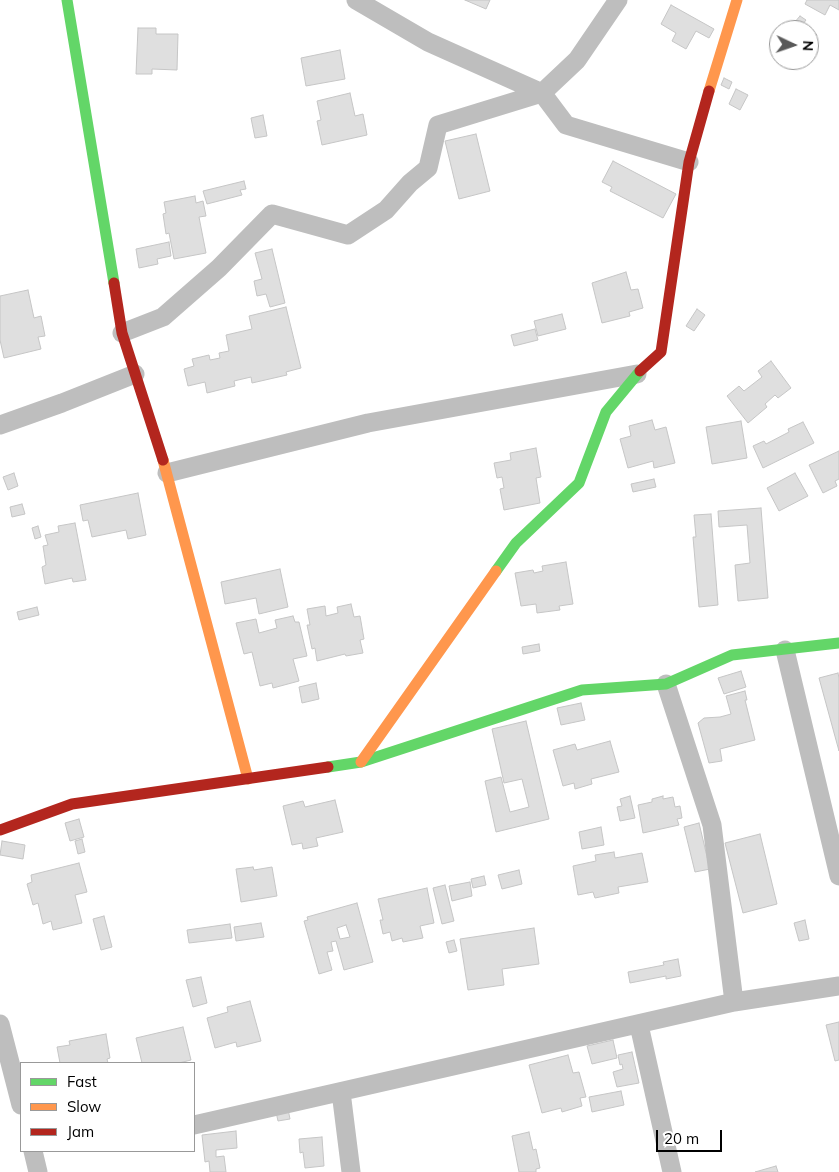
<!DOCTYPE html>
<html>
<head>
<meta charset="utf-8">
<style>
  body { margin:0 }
  #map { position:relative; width:839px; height:1172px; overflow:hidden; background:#fff; font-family:Mulish,sans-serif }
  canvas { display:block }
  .legend { position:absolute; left:20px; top:1062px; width:175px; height:90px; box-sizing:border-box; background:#fff; border:1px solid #999; margin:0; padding:6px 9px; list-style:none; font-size:15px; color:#000 }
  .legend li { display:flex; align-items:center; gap:10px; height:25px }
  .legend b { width:25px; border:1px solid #999 }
  .north { position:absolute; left:769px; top:20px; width:50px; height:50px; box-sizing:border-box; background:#fff; border:1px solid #999; border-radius:50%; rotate:93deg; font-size:14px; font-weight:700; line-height:20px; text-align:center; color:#000 }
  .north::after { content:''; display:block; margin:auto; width:18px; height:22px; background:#595959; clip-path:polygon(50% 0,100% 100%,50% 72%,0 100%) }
  .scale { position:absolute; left:656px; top:1130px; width:66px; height:22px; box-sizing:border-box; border:2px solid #000; border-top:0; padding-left:6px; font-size:15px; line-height:18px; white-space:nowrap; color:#000; -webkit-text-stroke:4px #fff; paint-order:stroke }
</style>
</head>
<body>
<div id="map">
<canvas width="839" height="1172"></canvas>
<ul class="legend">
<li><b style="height:6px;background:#63d668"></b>Fast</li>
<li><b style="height:6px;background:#ff974d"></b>Slow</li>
<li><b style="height:6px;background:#b3261e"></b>Jam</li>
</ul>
<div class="north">N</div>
<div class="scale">20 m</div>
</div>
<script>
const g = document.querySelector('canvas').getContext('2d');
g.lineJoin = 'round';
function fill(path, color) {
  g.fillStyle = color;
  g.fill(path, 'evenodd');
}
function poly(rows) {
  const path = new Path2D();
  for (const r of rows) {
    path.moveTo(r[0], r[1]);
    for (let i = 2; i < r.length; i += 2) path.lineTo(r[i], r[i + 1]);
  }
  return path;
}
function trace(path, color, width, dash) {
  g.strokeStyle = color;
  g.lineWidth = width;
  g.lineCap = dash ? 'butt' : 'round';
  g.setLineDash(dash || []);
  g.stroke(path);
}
const building = poly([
  [465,0,490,0,486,9,465,0],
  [807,0,839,0,839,10,830,5,825,15,805,4,807,0],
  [671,5,714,29,709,38,696,31,686,49,672,41,676,33,661,24,671,5],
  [800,16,806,20,803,24,817,35,809,46,809,30,788,30,800,16],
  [138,28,156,28,156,34,178,34,177,70,152,69,152,74,136,74,138,28],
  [340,50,345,79,306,86,301,58,340,50],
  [724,78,732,82,729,89,721,85,724,78],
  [736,89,748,95,740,110,729,104,736,89],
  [350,93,355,116,363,114,367,135,322,145,317,121,321,120,317,101,350,93],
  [263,115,267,136,255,138,251,118,263,115],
  [476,134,490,191,459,199,445,141,476,134],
  [613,161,676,194,663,218,610,191,612,187,602,182,613,161],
  [244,181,246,189,240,190,242,195,207,204,203,191,244,181],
  [195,196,196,203,203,201,206,216,199,217,206,253,174,259,169,233,166,234,163,214,166,213,164,202,195,196],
  [169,242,171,256,157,259,158,264,139,268,136,249,169,242],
  [272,249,285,303,270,307,266,294,257,296,254,281,262,279,255,253,272,249],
  [626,272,631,290,638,289,643,308,629,312,630,316,602,323,592,283,626,272],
  [28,290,34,318,41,316,45,336,38,337,41,349,4,358,0,340,0,296,28,290],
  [286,307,301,368,286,372,287,375,252,383,251,377,234,381,235,386,207,393,205,382,188,386,184,369,194,366,192,359,209,355,210,360,220,358,219,353,229,351,226,335,252,329,249,316,286,307],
  [697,309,705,315,694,331,686,326,697,309],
  [562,314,566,329,538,336,534,321,562,314],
  [535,329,538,340,514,346,511,335,535,329],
  [771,361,791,388,778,398,775,395,765,404,767,407,748,423,727,396,739,386,744,391,762,377,758,371,771,361],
  [652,420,655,430,666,427,675,463,654,468,653,461,628,468,620,439,631,436,629,426,652,420],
  [741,421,747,458,712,464,706,427,741,421],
  [803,422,814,443,763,468,753,446,764,441,766,444,789,432,788,429,803,422],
  [536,448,541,477,536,478,540,503,504,510,500,489,504,488,502,477,497,478,494,463,511,460,510,453,536,448],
  [839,451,839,479,835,481,837,486,823,493,809,465,839,451],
  [14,473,18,486,8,490,3,477,14,473],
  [795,473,808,496,779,511,767,488,795,473],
  [654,479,656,487,633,492,631,484,654,479],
  [138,493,146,535,128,539,126,530,92,537,88,520,83,521,80,505,138,493],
  [22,504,25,514,12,517,10,507,22,504],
  [761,508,768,598,738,601,735,565,750,563,747,525,719,527,718,511,761,508],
  [711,514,718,605,699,607,693,537,696,537,694,515,711,514],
  [75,523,86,580,73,582,72,578,45,584,42,567,46,565,43,546,48,545,45,535,59,532,58,526,75,523],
  [38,526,41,537,35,539,32,528,38,526],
  [566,562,573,604,559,606,560,610,537,613,536,604,521,606,515,573,533,570,534,573,543,571,542,566,566,562],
  [280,569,288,607,259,614,256,598,225,604,221,582,280,569],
  [351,604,354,617,360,616,364,639,360,640,363,653,346,656,345,654,317,661,315,648,312,649,307,625,310,625,307,609,325,606,326,616,338,613,337,607,351,604],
  [37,607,39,615,19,620,17,612,37,607],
  [293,616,295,622,299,622,307,656,293,659,299,681,273,688,272,683,260,686,252,652,244,654,236,623,256,619,259,633,277,628,275,620,293,616],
  [539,644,540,651,523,654,522,647,539,644],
  [741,671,746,687,724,694,718,678,741,671],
  [838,673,839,678,839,751,819,678,838,673],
  [316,683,319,699,302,703,299,687,316,683],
  [745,691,747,700,745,700,755,740,720,749,722,761,709,763,698,723,704,718,720,717,731,714,726,696,745,691],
  [581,703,585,720,561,725,557,708,581,703],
  [526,721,549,819,496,832,485,781,501,777,510,812,529,807,522,779,504,783,492,729,526,721],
  [610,741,619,772,591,779,592,784,575,789,574,783,563,786,553,750,575,744,577,750,610,741],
  [630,796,635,818,620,821,617,807,622,806,620,799,630,796],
  [663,796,663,799,673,797,675,807,680,806,682,818,677,819,679,825,643,833,638,805,652,802,652,799,663,796],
  [335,800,343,832,316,838,318,846,303,849,302,843,292,845,283,806,303,801,305,807,335,800],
  [79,819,84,837,70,841,65,823,79,819],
  [699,823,710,869,695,872,684,827,699,823],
  [601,827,604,845,582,849,579,832,601,827],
  [760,834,777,904,743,913,725,843,760,834],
  [82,839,85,852,78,854,75,841,82,839],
  [2,841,25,845,23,859,0,855,2,841],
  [614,852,615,858,642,853,648,882,618,887,619,893,595,898,593,892,578,895,573,866,596,861,595,855,614,852],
  [79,863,87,892,75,895,82,923,53,930,51,921,43,924,38,903,33,905,27,884,32,882,31,875,79,863],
  [253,867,254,870,272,867,277,896,241,902,236,869,253,867],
  [519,870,522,884,502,889,498,875,519,870],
  [484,876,486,885,473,888,471,879,484,876],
  [470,882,472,896,452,901,449,886,470,882],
  [445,885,454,921,442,924,433,888,445,885],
  [427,888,434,923,420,926,423,938,403,942,402,938,392,941,390,932,383,934,380,920,383,920,378,899,427,888],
  [357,903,373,962,344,970,336,941,331,942,333,951,327,952,332,970,319,974,304,921,308,920,307,917,357,903],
  [346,925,350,937,340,939,337,928,346,925],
  [104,916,112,947,101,950,93,919,104,916],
  [805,920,809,939,799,941,794,923,805,920],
  [261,923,264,937,236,941,234,927,261,923],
  [230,924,232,938,189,943,187,930,230,924],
  [534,928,539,964,502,969,504,985,468,990,460,939,534,928],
  [454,940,457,951,449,953,446,942,454,940],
  [678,959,681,976,666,979,666,976,630,983,628,972,664,965,663,962,678,959],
  [201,977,207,1003,193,1007,186,980,201,977],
  [250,1001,261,1041,237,1047,236,1042,215,1048,207,1018,228,1012,227,1007,250,1001],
  [839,1022,839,1060,835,1061,826,1025,839,1022],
  [183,1027,191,1060,179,1063,142,1063,136,1038,183,1027],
  [106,1034,110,1058,107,1059,108,1063,60,1063,57,1047,70,1045,69,1041,106,1034],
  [613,1040,617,1058,592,1064,587,1046,613,1040],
  [632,1052,639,1083,617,1087,613,1072,623,1069,622,1064,620,1065,618,1055,632,1052],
  [568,1055,573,1073,579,1072,586,1097,580,1098,582,1106,562,1112,561,1108,542,1113,529,1065,568,1055],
  [621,1091,624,1105,592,1112,589,1097,621,1091],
  [288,1109,290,1119,278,1121,276,1112,288,1109],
  [236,1131,237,1148,216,1150,216,1157,224,1156,226,1172,210,1172,209,1161,205,1162,202,1135,236,1131],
  [529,1132,533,1150,536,1149,540,1168,536,1169,536,1172,519,1172,512,1136,529,1132],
  [322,1137,324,1166,305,1168,303,1152,300,1153,299,1139,322,1137],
  [776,1166,778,1172,755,1172,776,1166]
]);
const street = poly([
  [356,0,428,42,542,93,566,125,689,162],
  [122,333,163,317,219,268,272,214,348,235,386,210,410,183,428,168,438,125,542,93,577,60,618,0],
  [0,425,62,403,135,374],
  [167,473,368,423,637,374],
  [785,650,839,876],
  [666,684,712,825,734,1002],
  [0,1024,21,1105],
  [639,1025,672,1172],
  [341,1092,351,1172],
  [194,1125,734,1002,839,986],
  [33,1151,38,1172]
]);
const fast = poly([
  [67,0,114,283],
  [496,571,516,543,579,483,606,412,640,371],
  [328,767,361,762,582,690,666,684,732,655,839,643]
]);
const slow = poly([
  [709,91,737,0],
  [163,460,248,779],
  [361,762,496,571]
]);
const jam = poly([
  [114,283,122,333,163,460],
  [640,371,661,352,689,162,709,91],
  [0,830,72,804,328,767]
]);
fill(building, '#dfdfdf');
trace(building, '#c6c6c6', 1);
trace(street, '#bebebe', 19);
trace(fast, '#63d668', 11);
trace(slow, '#ff974d', 11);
trace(jam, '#b3261e', 11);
</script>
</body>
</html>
